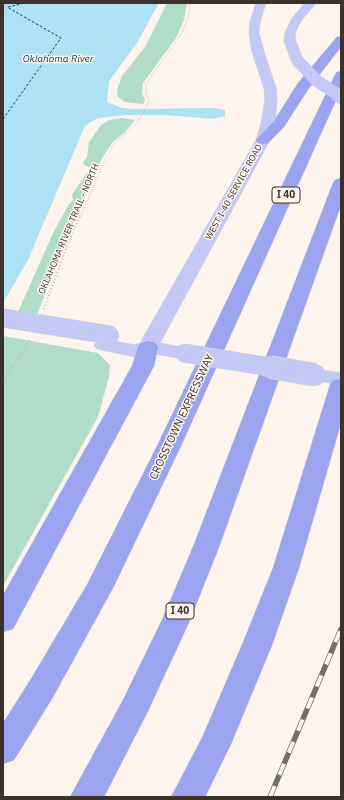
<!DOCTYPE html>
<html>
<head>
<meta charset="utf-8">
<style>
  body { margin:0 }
  #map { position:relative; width:344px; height:800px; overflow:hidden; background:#fcf4ed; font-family:"IBM Plex Sans",sans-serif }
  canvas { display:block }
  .frame { position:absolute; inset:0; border:4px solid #3a322b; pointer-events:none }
</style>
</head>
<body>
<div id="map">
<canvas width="344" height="800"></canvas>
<div class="frame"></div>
</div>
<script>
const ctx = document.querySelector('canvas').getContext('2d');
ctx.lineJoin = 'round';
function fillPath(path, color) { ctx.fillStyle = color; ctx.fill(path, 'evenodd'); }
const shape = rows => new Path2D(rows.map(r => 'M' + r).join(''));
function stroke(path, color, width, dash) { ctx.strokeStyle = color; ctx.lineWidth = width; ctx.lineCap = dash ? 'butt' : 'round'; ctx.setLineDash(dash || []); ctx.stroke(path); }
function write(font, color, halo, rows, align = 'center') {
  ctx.font = font + ' "IBM Plex Sans",sans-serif'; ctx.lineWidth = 3; ctx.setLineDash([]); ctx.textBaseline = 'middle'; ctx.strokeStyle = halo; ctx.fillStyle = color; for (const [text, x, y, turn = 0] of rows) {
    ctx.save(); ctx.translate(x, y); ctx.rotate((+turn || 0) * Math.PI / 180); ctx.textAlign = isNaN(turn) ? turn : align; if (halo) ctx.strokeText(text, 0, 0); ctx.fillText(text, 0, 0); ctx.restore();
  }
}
const green = shape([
  [167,3,187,3,184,20,176,38,143,83,142,94,145,99,144,103,143,104,125,102,118,97,117,90,122,76,145,47],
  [122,118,135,120,125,132,112,143,102,158,59,255,37,316,18,312,53,233,69,204,73,200,72,195,90,168,84,165,83,162,87,157,89,142,101,125,109,120],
  [3,336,98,353,110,365,109,377,98,417,3,586]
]);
const water = shape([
  [4,3,159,3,137,43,109,81,107,102,122,108,134,109,214,108,225,110,225,116,213,119,165,115,126,115,99,118,90,122,84,128,28,260,3,303]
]);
const ferry = shape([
  [8,7,25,3],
  [3,119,61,38,7,7]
]);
const pathFar2 = shape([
  [4,11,10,4],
  [80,217,105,160,114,144,137,123,149,102,146,92,146,84,182,33,188,17,190,3]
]);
const pathFar1 = shape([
  [44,309,67,246,80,216],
  [12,368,30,339]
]);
const path = shape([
  [3,382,12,367]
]);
const major = shape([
  [256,3,266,3,260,22,259,33,264,52,276,88,277,100,275,124,270,140,160,343,191,349,194,353,191,357,184,359,149,353,136,357,97,349,94,345,97,341,104,339,135,345,140,343,256,140,261,124,265,100,264,88,252,52,249,33,250,22,256,3],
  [305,3,316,3,301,21,295,33,296,41,303,60,301,62,297,64,293,62,291,60,284,41,285,33,292,18,305,3],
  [315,369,341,373,341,385,308,379,305,375,308,371,315,369]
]);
const highway = shape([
  [341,36,341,47,309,88,284,127,268,143,263,144,258,143,256,140,274,121,298,83,337,37,341,36],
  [341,71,341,89,181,446,114,586,53,697,14,760,3,764,3,723,31,679,88,583,157,446,335,75,337,72,341,71],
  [341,178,341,205,219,547,190,620,148,711,104,797,70,797,122,702,162,620,193,547,333,183,335,180,341,178],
  [148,341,155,343,158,347,154,366,13,629,3,632,3,595,132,366,138,347,141,343,148,341],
  [341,379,341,423,299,568,272,645,231,744,205,797,171,797,202,738,242,645,273,568,330,385,333,380,341,379]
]);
const rail = shape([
  [270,797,341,629]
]);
const majorBridgeFar3 = shape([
  [297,60,317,81,340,96]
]);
const majorBridgeFar2 = shape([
  [338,95,341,97]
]);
const majorBridgeFar1 = shape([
  [3,318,110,335],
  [184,353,276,368]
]);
const majorBridge = shape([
  [270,367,315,375]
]);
const farStreetnames = [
  ["WEST I-40 SERVICE ROAD",234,192,-61],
  ["OKLAHOMA RIVER TRAIL - NORTH",69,229,-67]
];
const farWaternames = [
  ["Oklahoma River",58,59]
];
const shields = [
  [286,195,28],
  [180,611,28]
];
const shieldNames = [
  ["I 40",286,195],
  ["I 40",180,611]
];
const streetNames = [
  ["CROSSTOWN EXPRESSWAY",182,417,-65]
];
fillPath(green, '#b1ddc8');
fillPath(water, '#afe1f4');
stroke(ferry, '#014a5d', 1, [2.5, 2]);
stroke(major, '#d4d2d0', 1);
stroke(highway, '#d4d2d0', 1);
stroke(pathFar2, '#c1b9b2', 1.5, [0.5, 1.5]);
stroke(pathFar1, '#c1b9b2', 2, [1, 2.5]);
stroke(path, '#c1b9b2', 2.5, [1, 3]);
fillPath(major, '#c4c8f5');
fillPath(highway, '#9ca3ef');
stroke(rail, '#756d66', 5.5);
stroke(rail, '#fcf4ed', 4, [12]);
stroke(majorBridgeFar3, '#d4d2d0', 12, []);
stroke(majorBridgeFar2, '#d4d2d0', 14, []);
stroke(majorBridgeFar1, '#d4d2d0', 19, []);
stroke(majorBridge, '#d4d2d0', 24, []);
stroke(majorBridgeFar3, '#c4c8f5', 12);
stroke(majorBridgeFar2, '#c4c8f5', 14);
stroke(majorBridgeFar1, '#c4c8f5', 18);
stroke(majorBridge, '#c4c8f5', 22);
write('9px', '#3a322b', '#fcf4ed', farStreetnames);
write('italic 10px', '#014a5d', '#fcf4ed', farWaternames);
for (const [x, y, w] of shields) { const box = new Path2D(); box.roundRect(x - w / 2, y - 8, w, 16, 3); ctx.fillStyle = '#fcf4ed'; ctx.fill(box); stroke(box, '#3a322b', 1); }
write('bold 10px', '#3a322b', null, shieldNames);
write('11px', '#3a322b', '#fcf4ed', streetNames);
</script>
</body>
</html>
